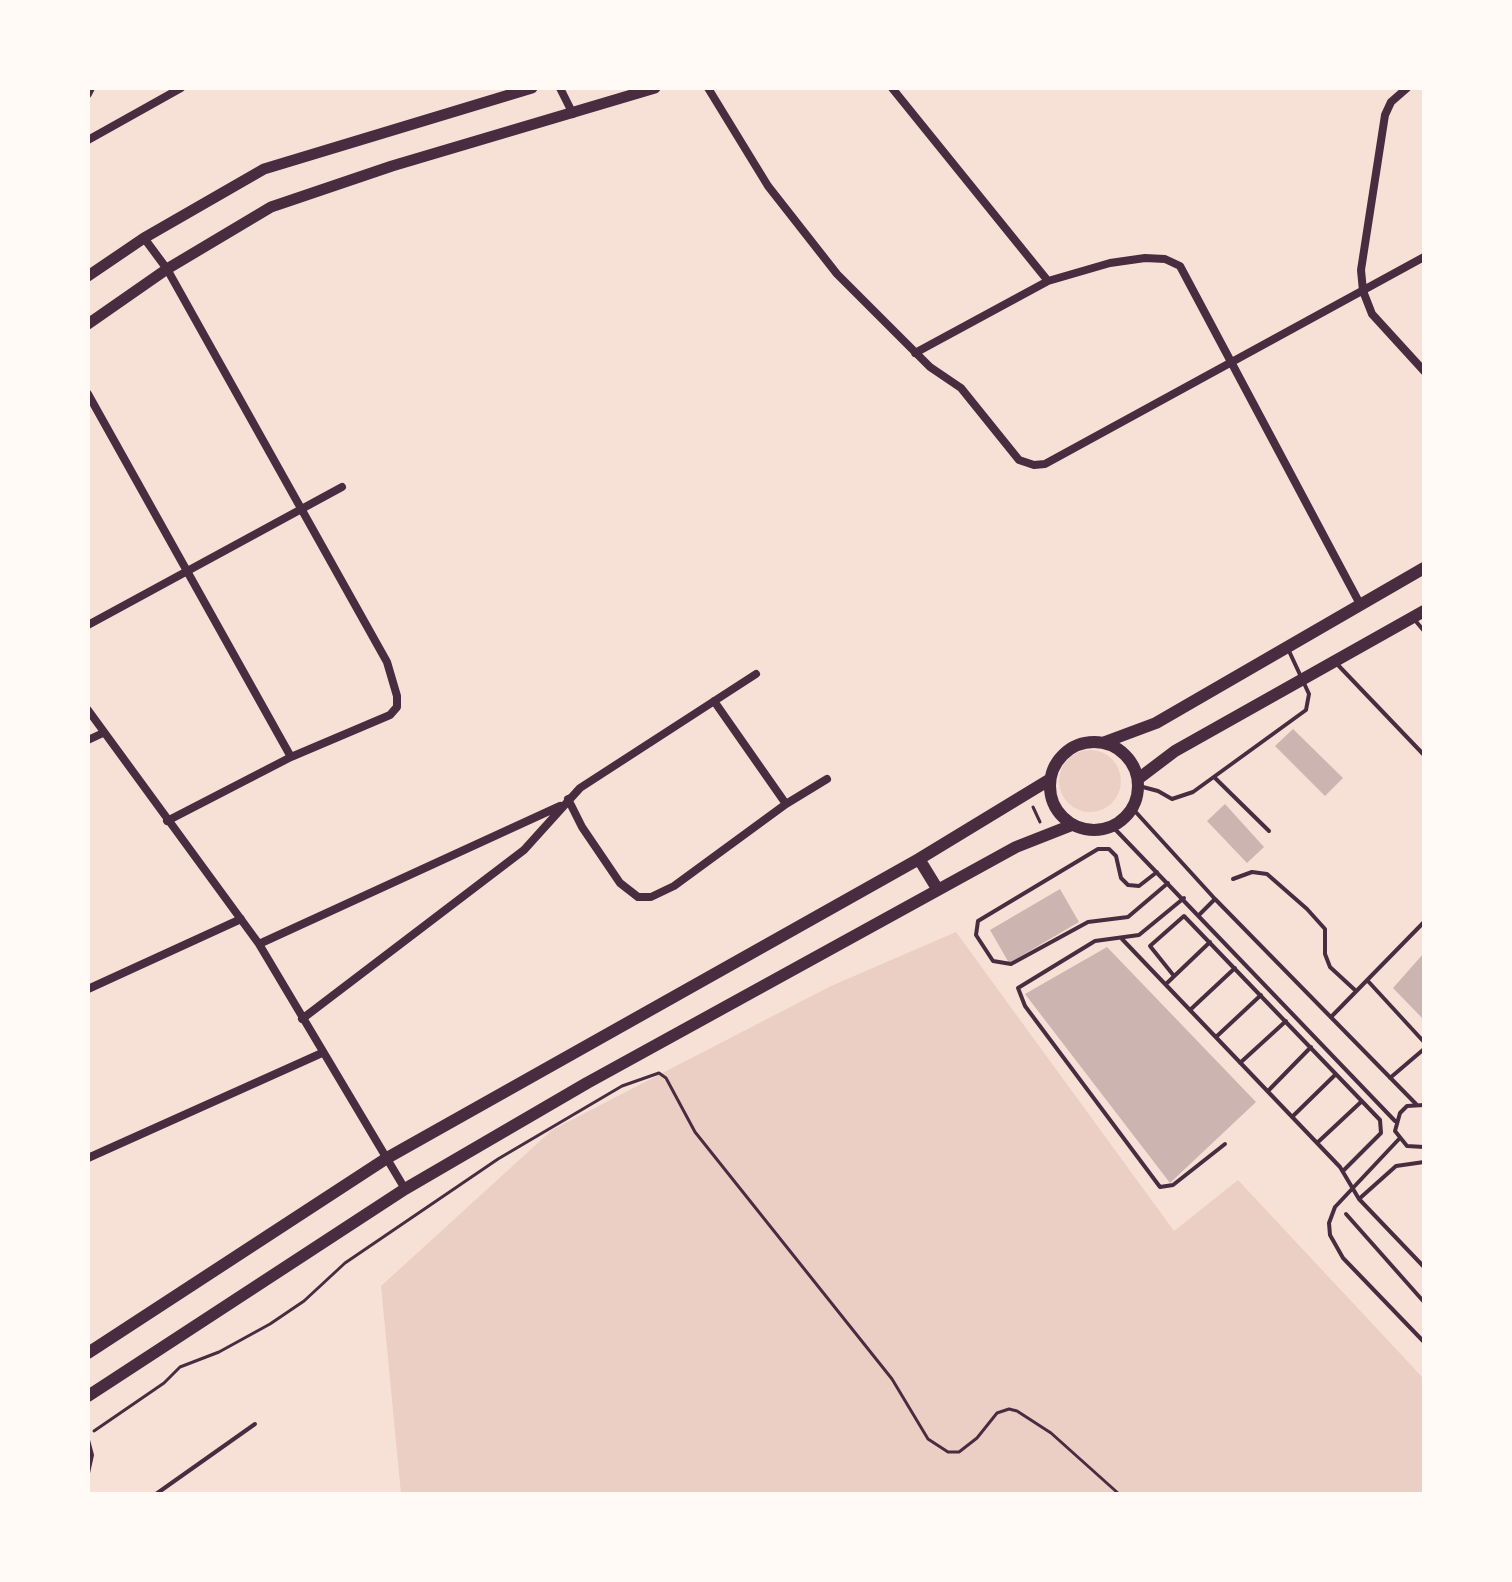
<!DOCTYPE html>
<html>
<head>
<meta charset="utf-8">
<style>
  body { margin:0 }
  #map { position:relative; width:1512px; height:1582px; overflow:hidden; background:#f7e1d7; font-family:"Sofia Sans Condensed",sans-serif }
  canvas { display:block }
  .frame { position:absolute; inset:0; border:90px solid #fffaf5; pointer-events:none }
</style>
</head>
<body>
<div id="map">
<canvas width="1512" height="1582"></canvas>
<div class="frame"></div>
</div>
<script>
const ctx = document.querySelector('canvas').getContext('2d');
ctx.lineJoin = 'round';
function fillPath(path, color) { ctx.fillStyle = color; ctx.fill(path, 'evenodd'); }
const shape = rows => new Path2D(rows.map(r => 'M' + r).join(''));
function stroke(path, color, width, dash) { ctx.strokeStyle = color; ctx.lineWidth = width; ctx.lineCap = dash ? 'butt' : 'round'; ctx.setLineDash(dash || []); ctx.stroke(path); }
const green = shape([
  '1059 781a31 31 0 1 1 62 0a31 31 0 1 1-62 0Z',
  [956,932,1174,1231,1238,1180,1424,1379,1424,1494,401,1494,381,1286,552,1130,831,986]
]);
const building = shape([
  [1293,729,1343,778,1325,796,1275,746],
  [1225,804,1264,847,1247,863,1207,821],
  [1060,889,1079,922,1009,963,990,930],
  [1107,947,1256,1102,1170,1183,1025,994],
  [1424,953,1424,1020,1393,988]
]);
const path = shape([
  [1033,807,1040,822],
  [94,1431,164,1383,180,1367,219,1352,270,1324,304,1301,345,1263,498,1159,622,1086,659,1073,666,1078,695,1132,892,1379,928,1439,948,1452,959,1452,977,1438,997,1413,1009,1409,1017,1411,1051,1433,1119,1494]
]);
const service = shape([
  [1414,619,1424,631],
  [1337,664,1424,755],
  [1214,777,1269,831],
  [1139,786,1158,791,1172,799,1193,792,1306,710,1309,694,1289,651],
  [1133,809,1215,899,1416,1104],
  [1113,827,1395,1121],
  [1157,872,1139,886,1128,885,1121,878,1116,856,1109,849,1098,849,978,921,976,935,993,961,1011,964,1088,922,1128,917,1168,883],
  [1233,879,1252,872,1267,874,1307,909,1325,929,1325,954,1330,967,1356,991],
  [1184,898,1139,935,1095,941,1018,988,1025,1006,1160,1187,1173,1185,1225,1144],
  [1200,914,1215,899],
  [1122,939,1340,1167,1359,1199,1424,1267],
  [1174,976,1150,946,1184,916,1380,1120,1381,1133,1343,1171],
  [1367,980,1424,1042],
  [1166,984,1210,942],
  [1190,1010,1235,968],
  [1332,1016,1424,922],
  [1216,1037,1261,995],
  [1240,1063,1286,1021],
  [1390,1078,1424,1049],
  [1268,1091,1311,1047],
  [1424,1105,1407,1106,1400,1113,1395,1131,1407,1146,1424,1147],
  [1292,1117,1336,1074],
  [1399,1139,1335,1207,1329,1223,1330,1235,1343,1258,1424,1342],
  [1317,1143,1362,1101],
  [1359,1199,1396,1166,1424,1162],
  [1346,1214,1424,1302],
  [88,1440,92,1455,88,1473],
  [156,1494,255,1424]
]);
const minor = shape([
  [560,88,573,114],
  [708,88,768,186,837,274,930,367,961,388,1019,460,1034,465,1045,464,1424,257],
  [892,88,1048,281],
  [1407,88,1391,102,1385,115,1361,270,1363,291,1372,314,1424,371],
  [88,94,91,88],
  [88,140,181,88],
  [144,238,167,269,387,662,397,696,397,707,390,715,291,757,167,821],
  [915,353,1048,281,1110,263,1145,258,1165,259,1180,266,1360,604],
  [88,394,291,757],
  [88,625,342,487],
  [714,701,786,804],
  [88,710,259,944,405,1189],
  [88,740,103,733],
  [568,799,582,827,620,883,638,897,651,897,674,886,786,804,827,779],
  [259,944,560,806],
  [88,989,241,919],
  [302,1019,524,850,580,788,756,674],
  [88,1158,322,1053]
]);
const secondary = shape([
  [88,276,144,238,264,169,532,88],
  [88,324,167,269,271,207,392,166,655,88]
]);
const primary = shape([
  '1050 786a44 44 0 1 1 88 0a44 44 0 1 1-88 0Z',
  [1105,742,1156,723,1424,568],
  [1138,779,1175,751,1424,611],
  [919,859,938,890],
  [88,1353,387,1158,919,859,1049,780],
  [88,1396,405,1189,587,1083,1016,847,1072,825]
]);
fillPath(green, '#ebcfc5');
fillPath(building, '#ccb4b1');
stroke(path, '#4a2c40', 3);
stroke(service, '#4a2c40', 4);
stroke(minor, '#4a2c40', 8);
stroke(secondary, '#4a2c40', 11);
stroke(primary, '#4a2c40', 12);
</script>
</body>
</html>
